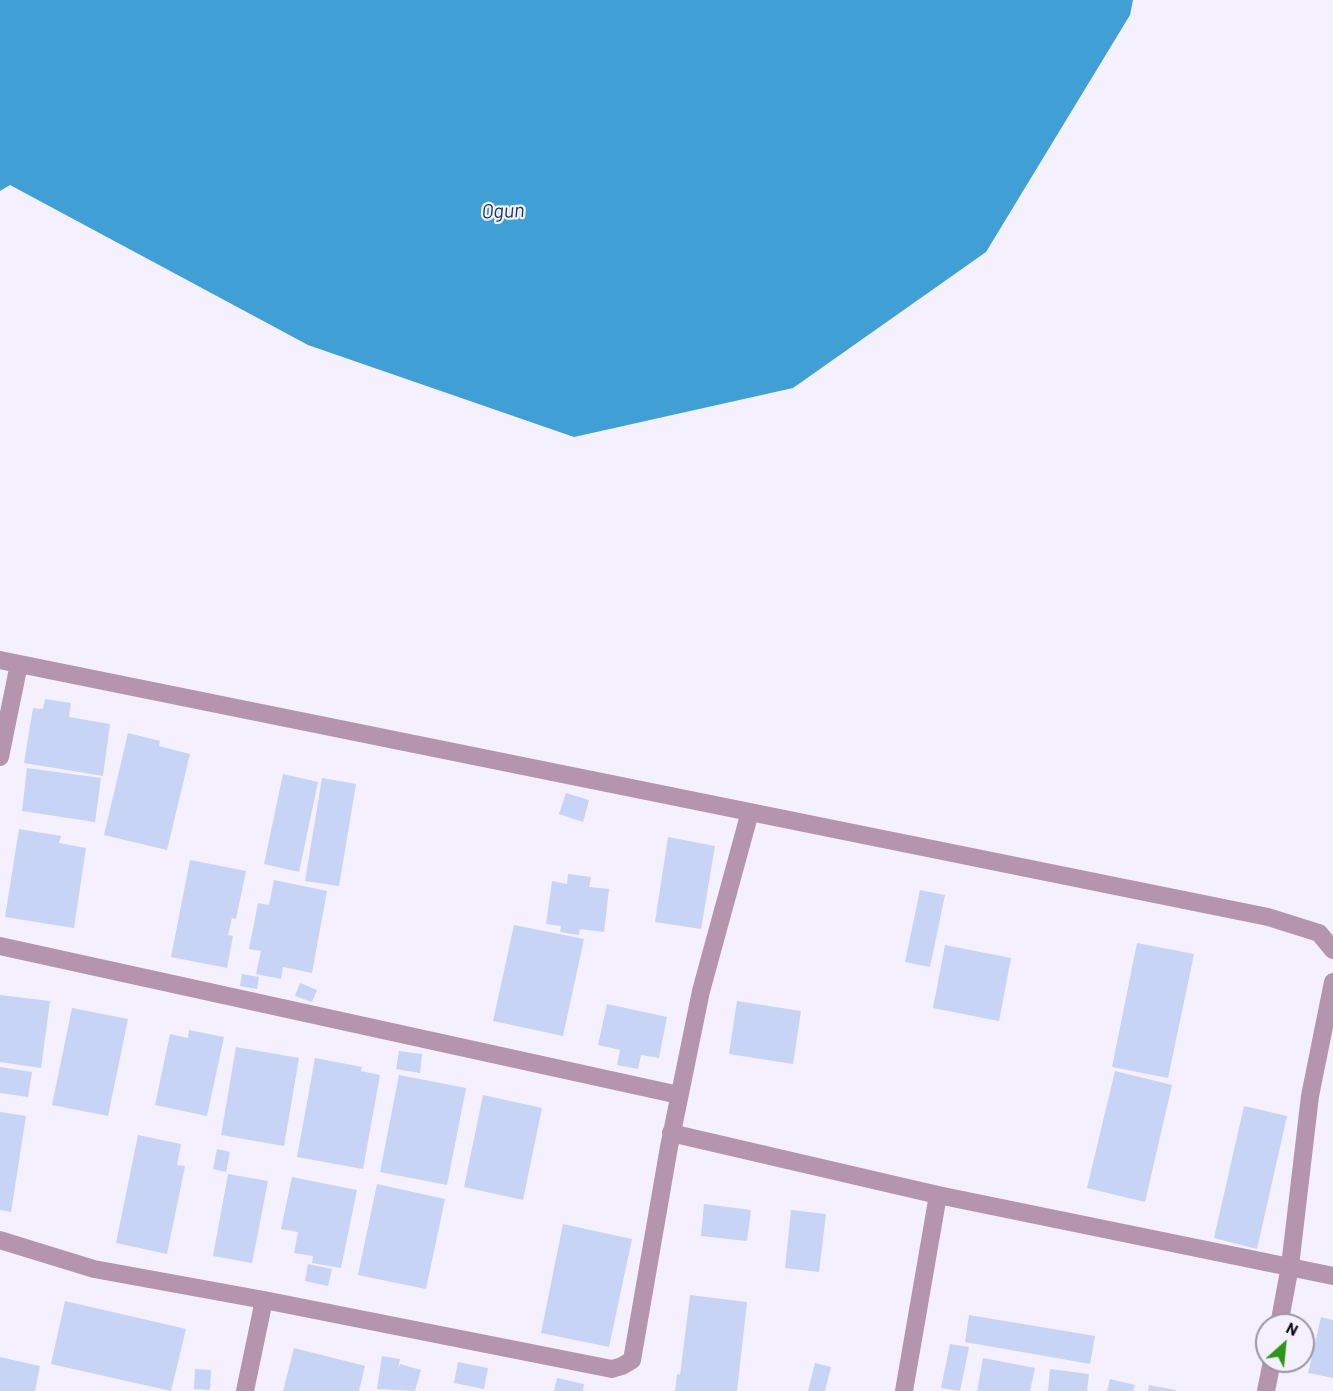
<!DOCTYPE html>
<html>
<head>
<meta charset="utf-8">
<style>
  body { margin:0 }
  #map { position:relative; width:1333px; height:1391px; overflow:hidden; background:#f4f0fd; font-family:Barlow,sans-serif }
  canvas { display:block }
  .north { position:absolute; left:1255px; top:1313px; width:60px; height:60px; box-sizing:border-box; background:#f4f0fd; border:2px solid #9995a1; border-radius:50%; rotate:27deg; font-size:16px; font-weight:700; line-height:24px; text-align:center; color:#110d18 }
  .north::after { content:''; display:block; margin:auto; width:21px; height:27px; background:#309418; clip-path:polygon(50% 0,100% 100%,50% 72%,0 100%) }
</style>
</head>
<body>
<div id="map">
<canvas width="1333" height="1391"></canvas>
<div class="north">N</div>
</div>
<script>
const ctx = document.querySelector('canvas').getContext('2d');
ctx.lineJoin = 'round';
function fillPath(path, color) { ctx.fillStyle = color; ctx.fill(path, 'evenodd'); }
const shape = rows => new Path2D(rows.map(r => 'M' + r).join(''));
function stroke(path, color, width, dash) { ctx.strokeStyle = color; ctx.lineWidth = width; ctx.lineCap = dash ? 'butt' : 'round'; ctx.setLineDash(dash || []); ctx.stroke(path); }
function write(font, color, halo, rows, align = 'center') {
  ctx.font = font + ' Barlow,sans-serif'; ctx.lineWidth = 4.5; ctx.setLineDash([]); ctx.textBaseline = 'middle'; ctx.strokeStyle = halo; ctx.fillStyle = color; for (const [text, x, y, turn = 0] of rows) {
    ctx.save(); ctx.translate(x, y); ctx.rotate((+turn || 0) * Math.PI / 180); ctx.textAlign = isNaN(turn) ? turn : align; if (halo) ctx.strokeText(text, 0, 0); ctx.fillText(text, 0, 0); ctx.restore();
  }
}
const water = shape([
  [0,0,1133,0,1130,15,986,252,793,388,574,437,308,345,10,185,0,191]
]);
const building = shape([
  [45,699,71,703,69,717,110,724,103,776,24,763,33,708,43,709],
  [128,733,160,741,159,746,190,754,167,850,104,835],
  [27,768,101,778,95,822,22,811],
  [283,774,318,782,299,872,264,864],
  [322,778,356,784,339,886,305,881],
  [566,793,589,800,583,822,559,814],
  [19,829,61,836,59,843,86,848,74,928,5,917],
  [668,837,715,846,701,929,655,922],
  [190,860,246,871,236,919,232,918,228,935,233,936,227,968,171,957],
  [568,874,591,877,589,887,609,889,604,932,580,929,579,935,560,932,561,926,546,924,552,881,567,884],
  [274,880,327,891,312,973,283,967,281,979,256,974,261,951,249,949,258,903,269,905],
  [920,890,945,895,930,967,905,962],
  [514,925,584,939,563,1036,493,1021],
  [1137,943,1194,954,1168,1078,1112,1067],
  [945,945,1011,958,999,1021,933,1008],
  [242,974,259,977,257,989,240,986],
  [300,983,317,990,312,1002,295,996],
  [0,995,50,1001,41,1068,0,1062],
  [737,1001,801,1011,793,1064,729,1054],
  [607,1004,667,1017,659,1058,641,1055,638,1069,617,1065,620,1050,598,1045],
  [72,1008,128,1019,108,1116,52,1105],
  [189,1030,224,1037,207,1116,155,1105,170,1034,188,1038],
  [236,1047,299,1058,284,1146,221,1135],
  [399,1051,422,1054,420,1073,396,1069],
  [315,1058,362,1067,361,1071,380,1075,363,1169,297,1157],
  [0,1067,32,1072,28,1097,0,1093],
  [1115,1071,1172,1085,1145,1202,1087,1188],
  [399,1075,466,1088,447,1185,380,1172],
  [483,1095,542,1108,523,1200,464,1187],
  [1244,1106,1287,1116,1257,1249,1214,1238],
  [0,1112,26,1116,11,1212,0,1210],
  [138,1135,181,1144,177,1165,185,1166,167,1254,116,1243],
  [217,1149,230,1152,226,1172,213,1169],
  [228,1174,268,1181,252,1263,213,1256],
  [292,1177,357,1190,341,1268,312,1263,313,1256,294,1253,298,1232,281,1229],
  [377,1184,445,1199,426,1289,358,1275],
  [704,1204,751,1210,747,1241,701,1236],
  [791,1210,826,1214,819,1272,785,1268],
  [563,1224,632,1239,609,1347,541,1333],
  [308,1264,332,1269,328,1286,305,1281],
  [690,1295,747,1302,737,1391,675,1391,677,1374,680,1375],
  [65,1301,186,1329,171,1391,51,1364],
  [969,1315,1095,1336,1090,1364,965,1342],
  [1321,1317,1333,1320,1333,1378,1308,1373],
  [950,1344,969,1347,960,1391,941,1388],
  [294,1348,365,1366,359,1391,283,1391],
  [382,1356,400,1359,398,1370,400,1364,421,1370,415,1391,377,1389],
  [0,1357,40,1366,35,1391,0,1391],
  [983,1358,1035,1368,1030,1391,977,1391],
  [458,1362,488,1368,484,1389,454,1383],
  [815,1363,831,1367,825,1391,808,1391],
  [195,1369,211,1370,210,1390,194,1389],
  [1050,1369,1089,1374,1087,1391,1048,1391],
  [557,1378,584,1384,583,1391,554,1391],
  [1110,1379,1135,1385,1133,1391,1107,1391],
  [1149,1385,1176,1390,1176,1391,1148,1391]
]);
const minor = shape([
  [0,660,1268,917,1319,933,1333,950],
  [0,757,19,664],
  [0,946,679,1095],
  [671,1133,938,1195,904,1391],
  [938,1195,1333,1276],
  [0,1240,94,1269,264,1300,612,1369,622,1366,632,1360,669,1147,701,991,750,812],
  [1279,1325,1290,1266,1310,1096,1333,982],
  [245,1391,264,1300],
  [1266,1391,1272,1361]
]);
const waterNames = [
  ["Ogun",503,211,-2]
];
fillPath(water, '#409fd4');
fillPath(building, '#c8d4f5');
stroke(minor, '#b594ae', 18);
write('italic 20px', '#11394f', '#f4f0fd', waterNames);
</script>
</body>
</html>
